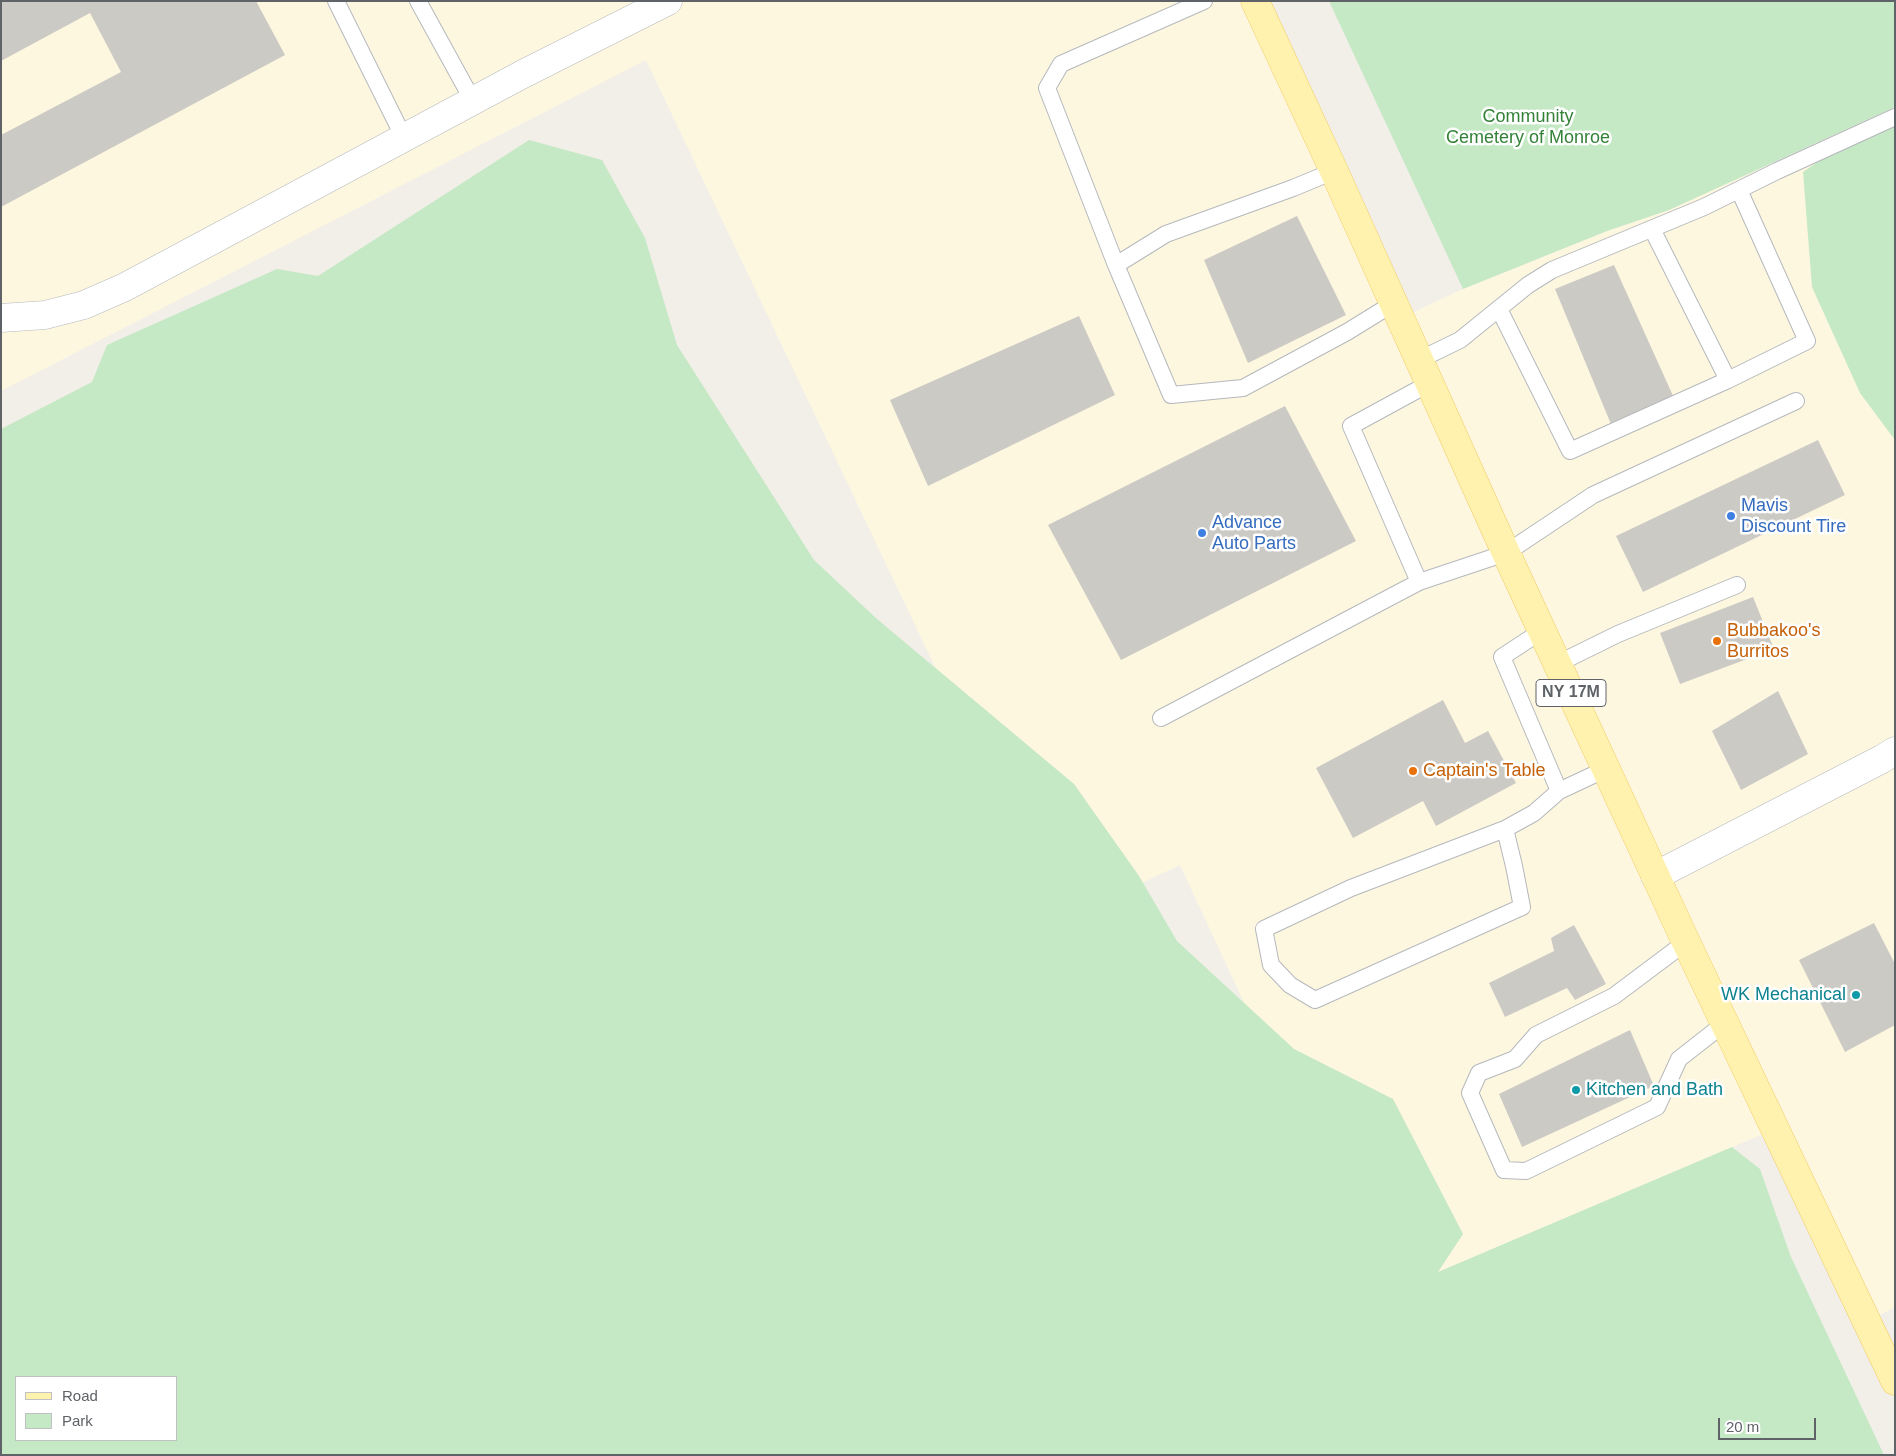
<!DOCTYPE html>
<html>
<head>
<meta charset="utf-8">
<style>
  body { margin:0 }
  #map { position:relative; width:1896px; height:1456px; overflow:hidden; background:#f1efe8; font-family:Helvetica,sans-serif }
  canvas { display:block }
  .frame { position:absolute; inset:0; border:2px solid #5f6368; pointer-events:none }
  .legend { position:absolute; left:15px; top:1376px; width:162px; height:65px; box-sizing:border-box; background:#fff; border:1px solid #bfc1c3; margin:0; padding:6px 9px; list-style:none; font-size:15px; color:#5f6368 }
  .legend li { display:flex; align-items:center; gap:10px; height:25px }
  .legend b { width:25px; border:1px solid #bfc1c3 }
  .scale { position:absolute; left:1718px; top:1418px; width:98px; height:22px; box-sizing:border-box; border:2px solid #5f6368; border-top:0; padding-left:6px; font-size:15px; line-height:18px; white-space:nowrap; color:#5f6368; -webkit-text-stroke:4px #fff; paint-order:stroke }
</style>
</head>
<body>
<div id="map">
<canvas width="1896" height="1456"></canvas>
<div class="frame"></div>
<ul class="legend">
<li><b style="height:6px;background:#fff2af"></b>Road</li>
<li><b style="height:14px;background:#c5e8c5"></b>Park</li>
</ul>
<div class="scale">20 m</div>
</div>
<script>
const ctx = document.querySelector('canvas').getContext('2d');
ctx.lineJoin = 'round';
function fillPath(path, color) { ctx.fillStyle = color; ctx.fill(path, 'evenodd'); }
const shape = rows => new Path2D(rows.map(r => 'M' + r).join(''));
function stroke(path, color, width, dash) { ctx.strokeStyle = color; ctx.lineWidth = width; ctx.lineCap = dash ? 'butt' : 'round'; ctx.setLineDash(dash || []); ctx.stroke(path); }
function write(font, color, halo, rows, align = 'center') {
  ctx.font = font + ' Helvetica,sans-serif'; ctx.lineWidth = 5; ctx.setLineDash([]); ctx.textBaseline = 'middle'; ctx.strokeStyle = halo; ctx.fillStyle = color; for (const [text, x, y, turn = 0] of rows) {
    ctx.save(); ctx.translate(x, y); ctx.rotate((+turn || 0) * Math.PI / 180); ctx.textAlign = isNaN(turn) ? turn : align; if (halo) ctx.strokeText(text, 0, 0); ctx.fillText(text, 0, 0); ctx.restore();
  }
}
const commercial = shape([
  [1,1,1250,1,1401,318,1463,289,1607,231,1669,210,1895,107,1895,1307,1867,1322,1775,1129,1381,1297,1180,865,1057,923,646,60,1,391]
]);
const green = shape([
  [1329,1,1895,1,1895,107,1669,210,1607,231,1463,289],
  [1895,108,1895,440,1860,393,1812,287,1803,172],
  [529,140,602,160,645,238,677,345,814,560,877,619,1074,784,1139,876,1177,941,1294,1049,1393,1099,1463,1234,1438,1272,1732,1147,1760,1169,1791,1257,1884,1455,1,1455,1,429,92,382,107,345,277,269,318,276],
  [16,1377,176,1377,176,1440,16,1440]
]);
const building = shape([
  [1,1,256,1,285,55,1,207,1,135,121,72,90,13,1,61],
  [1297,216,1346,315,1248,363,1204,260],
  [1614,265,1674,398,1613,429,1555,289],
  [1079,316,1115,395,928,486,890,400],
  [1285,406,1356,541,1121,660,1048,525],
  [1818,440,1845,495,1643,592,1616,536],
  [1753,597,1774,649,1680,684,1660,633],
  [1778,691,1808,754,1741,790,1712,731],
  [1443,700,1465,743,1488,731,1516,783,1436,826,1423,801,1353,838,1316,768],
  [1874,923,1895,964,1895,1025,1845,1052,1799,960],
  [1574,925,1606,984,1575,1000,1567,988,1505,1017,1489,983,1554,951,1551,938],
  [1630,1030,1654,1086,1522,1147,1499,1094]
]);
const service = shape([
  [336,1,404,138],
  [418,1,473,101],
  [1334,171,1293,188,1166,234,1116,265,1171,395,1243,388,1347,332,1394,303],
  [1652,229,1728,380,1807,341,1739,190],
  [1116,265,1047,88,1061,64,1204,1],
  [1499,309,1570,451,1728,380],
  [1421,359,1460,340,1528,285,1552,270,1704,207,1777,171,1895,117],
  [1430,383,1351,426,1419,582,1506,553,1593,495,1796,401],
  [1543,630,1502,657,1559,791],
  [1557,664,1618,634,1737,585],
  [1161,718,1419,582],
  [1505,829,1514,866,1522,907,1315,1000,1290,985,1271,965,1264,929,1351,888,1505,829,1534,813,1559,791,1606,769],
  [1686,942,1614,996,1536,1035,1515,1059,1479,1073,1470,1093,1504,1170,1526,1171,1657,1107,1679,1059,1725,1023]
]);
const minor = shape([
  [1,318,45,315,84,305,125,287,523,74,668,1],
  [1655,876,1882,759,1895,751]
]);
const primary = shape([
  [1255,1,1334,171,1506,553,1686,942,1895,1381]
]);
const markers = [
  [1731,516,5,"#3f7fe0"],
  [1202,533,5,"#3f7fe0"],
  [1717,641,5,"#e8710a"],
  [1413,771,5,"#e8710a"],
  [1856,995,5,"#0f9aa8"],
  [1576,1090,5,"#0f9aa8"]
];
const shields = [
  [1571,693,70]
];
const shieldNames = [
  ["NY 17M",1571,693]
];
const parkNames = [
  ["Community",1528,117],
  ["Cemetery of Monroe",1528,138]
];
const shopNames = [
  ["Mavis",1741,506],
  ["Discount Tire",1741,527],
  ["Advance",1212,523],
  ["Auto Parts",1212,544]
];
const foodNames = [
  ["Bubbakoo's",1727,631],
  ["Burritos",1727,652],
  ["Captain's Table",1423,771]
];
const cultureNames = [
  ["WK Mechanical",1846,995],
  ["Kitchen and Bath",1586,1090,"left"]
];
fillPath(commercial, '#fef7e0');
fillPath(green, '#c5e8c5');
fillPath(building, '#cccac5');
stroke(service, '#b5b8bc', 18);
stroke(minor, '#b5b8bc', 29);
stroke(primary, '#f2c960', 29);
stroke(service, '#fff', 16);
stroke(minor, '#fff', 28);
stroke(primary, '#fff2af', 28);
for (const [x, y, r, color] of markers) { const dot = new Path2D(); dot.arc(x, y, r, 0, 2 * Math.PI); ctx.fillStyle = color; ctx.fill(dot); stroke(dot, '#fff', 2); }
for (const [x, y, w] of shields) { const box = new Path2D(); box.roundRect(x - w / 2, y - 13.5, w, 27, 4); ctx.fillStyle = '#fff'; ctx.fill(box); stroke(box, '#5f6368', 1); }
write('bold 16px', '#5f6368', null, shieldNames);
write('18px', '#348238', '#fff', parkNames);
write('18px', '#366cbe', '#fff', shopNames, 'left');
write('18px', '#c56008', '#fff', foodNames, 'left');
write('18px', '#0d838f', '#fff', cultureNames, 'right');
</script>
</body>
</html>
